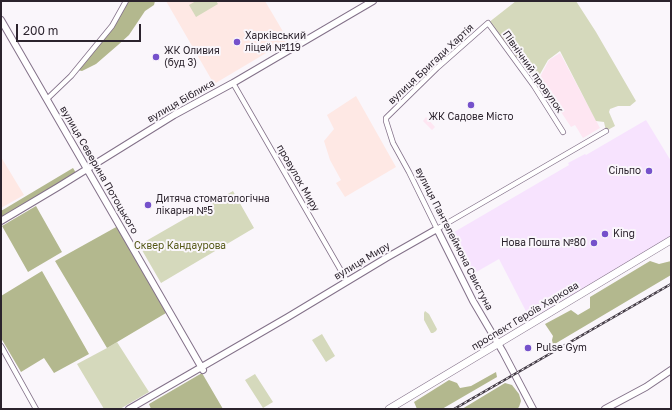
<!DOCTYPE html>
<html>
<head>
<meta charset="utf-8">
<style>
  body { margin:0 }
  #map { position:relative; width:672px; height:410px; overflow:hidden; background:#faf6fb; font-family:"Golos Text",sans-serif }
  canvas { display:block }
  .frame { position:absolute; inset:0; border:2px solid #2b232d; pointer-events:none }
  .scale { position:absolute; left:16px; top:24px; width:125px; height:18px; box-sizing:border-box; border:2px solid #2b232d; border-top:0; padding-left:5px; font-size:12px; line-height:14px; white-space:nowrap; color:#2b232d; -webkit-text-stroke:3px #faf6fb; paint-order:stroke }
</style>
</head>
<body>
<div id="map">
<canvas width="672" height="410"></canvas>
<div class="frame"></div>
<div class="scale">200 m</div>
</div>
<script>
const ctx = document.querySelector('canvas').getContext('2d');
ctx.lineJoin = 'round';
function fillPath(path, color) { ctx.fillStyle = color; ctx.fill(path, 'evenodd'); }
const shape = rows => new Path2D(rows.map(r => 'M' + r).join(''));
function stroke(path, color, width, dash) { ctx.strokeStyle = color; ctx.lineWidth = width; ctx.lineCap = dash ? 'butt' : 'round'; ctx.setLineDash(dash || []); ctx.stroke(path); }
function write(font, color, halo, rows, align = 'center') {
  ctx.font = font + ' "Golos Text",sans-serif'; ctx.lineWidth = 4; ctx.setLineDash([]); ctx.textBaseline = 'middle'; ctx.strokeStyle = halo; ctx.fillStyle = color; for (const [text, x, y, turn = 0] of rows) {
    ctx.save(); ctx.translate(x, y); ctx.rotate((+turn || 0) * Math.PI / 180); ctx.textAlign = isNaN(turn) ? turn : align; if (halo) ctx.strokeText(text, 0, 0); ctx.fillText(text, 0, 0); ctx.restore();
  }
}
const built = shape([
  [646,120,671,161,671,237,530,319,499,259,471,275,449,235,569,165,568,163,585,154,586,155]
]);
const industrial = shape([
  [560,53,600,128,583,138,575,125,571,127,539,79,549,60],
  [426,117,435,127,432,130,423,121]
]);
const education = shape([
  [166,1,265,1,288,40,214,84],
  [356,96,396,167,345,197,336,183,341,180,330,160,324,141,334,129,327,115],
  [1,157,24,195,1,208]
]);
const green = shape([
  [196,1,216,1,218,4,196,17,189,5],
  [516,1,576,1,596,32,636,101,630,106,618,106,610,109,609,112,615,126,606,131,604,122,596,121,560,51,548,60,536,81,488,23],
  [233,191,254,228,161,283,139,245],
  [425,311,429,314,437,329,436,331,433,333,431,333,424,320,424,313],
  [322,334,335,356,326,362,312,340],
  [117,342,149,392,120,409,104,409,77,364,107,348],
  [255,374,273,402,263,408,245,380]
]);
const forest = shape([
  [126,1,155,1,154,5,145,11,129,35,118,45,96,64,82,71,77,70,112,26],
  [73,168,76,173,1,217,1,211],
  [36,206,62,252,28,272,2,226],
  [118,226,156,292,166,313,107,348,55,261],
  [650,261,659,264,671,261,671,275,553,345,552,340,553,336,545,324,571,310,578,315,590,308,590,297],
  [42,271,89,354,54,373,44,358,21,372,1,338,1,296],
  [496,372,497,377,442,409,417,409,414,402,449,380,457,383,460,388,471,386],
  [202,373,223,409,151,409,149,404],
  [505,383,512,385,519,394,521,401,519,407,517,409,462,409]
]);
const street = shape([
  [233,83,347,281],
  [47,99,71,76,112,26,126,1],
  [563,132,534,86,488,23,437,68,386,118,386,121,393,143,409,172,437,229,606,131],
  [1,346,36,409]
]);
const secondary = shape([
  [1,20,203,370],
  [1,221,58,187,174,115,233,83,373,1],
  [129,409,288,317,386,258,437,229,473,301,503,352,533,409],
  [605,409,646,387,671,370]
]);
const primary = shape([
  [389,409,671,240]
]);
const rail = shape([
  [454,409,671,284]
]);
const markers = [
  [237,42,4,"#7551cb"],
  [156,57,4,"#7551cb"],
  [471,105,4,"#7551cb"],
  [649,171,4,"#7551cb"],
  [148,205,4,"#7551cb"],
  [605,234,4,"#7551cb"],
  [594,243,4,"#7551cb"],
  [528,348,4,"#7551cb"]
];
const poiNames = [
  ["Харківський",245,36],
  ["ліцей №119",245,48],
  ["ЖК Оливия",164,51],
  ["(буд 3)",164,63],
  ["ЖК Садове Місто",471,117,"center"],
  ["Сільпо",641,171,"right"],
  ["Дитяча стоматологiчна",156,199],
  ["лiкарня №5",156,211],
  ["King",613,234],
  ["Нова Пошта №80",586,243,"right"],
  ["Pulse Gym",536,348]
];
const streetNames = [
  ["вулиця Бригади Хартія",431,64,-43],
  ["Північний провулок",533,72,55],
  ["вулиця Біблика",181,101,-30],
  ["вулиця Северина Потоцького",99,170,60],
  ["провулок Миру",298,178,60],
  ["вулиця Пантелеймона Свистуна",454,239,63],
  ["вулиця Миру",362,261,-31],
  ["проспект Героїв Харкова",525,316,-31]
];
const parkNames = [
  ["Сквер Кандаурова",180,246]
];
fillPath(built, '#f7e3fe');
fillPath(industrial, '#fee6f2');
fillPath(education, '#fee8e4');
fillPath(green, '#d5d9bc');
fillPath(forest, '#b3b88e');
stroke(street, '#837189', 6);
stroke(secondary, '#837189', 8);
stroke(primary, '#837189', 8);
stroke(street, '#fff', 4.5);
stroke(secondary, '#fff', 6);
stroke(primary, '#fff', 7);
stroke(rail, '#453d47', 2.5);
stroke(rail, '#faf6fb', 1, [3]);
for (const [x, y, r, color] of markers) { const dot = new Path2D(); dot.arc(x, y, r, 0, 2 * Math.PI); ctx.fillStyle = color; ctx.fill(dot); stroke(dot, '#faf6fb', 1.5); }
write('10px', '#2b232d', '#faf6fb', poiNames, 'left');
write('10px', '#2b232d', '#faf6fb', streetNames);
write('10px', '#545815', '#faf6fb', parkNames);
</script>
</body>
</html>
